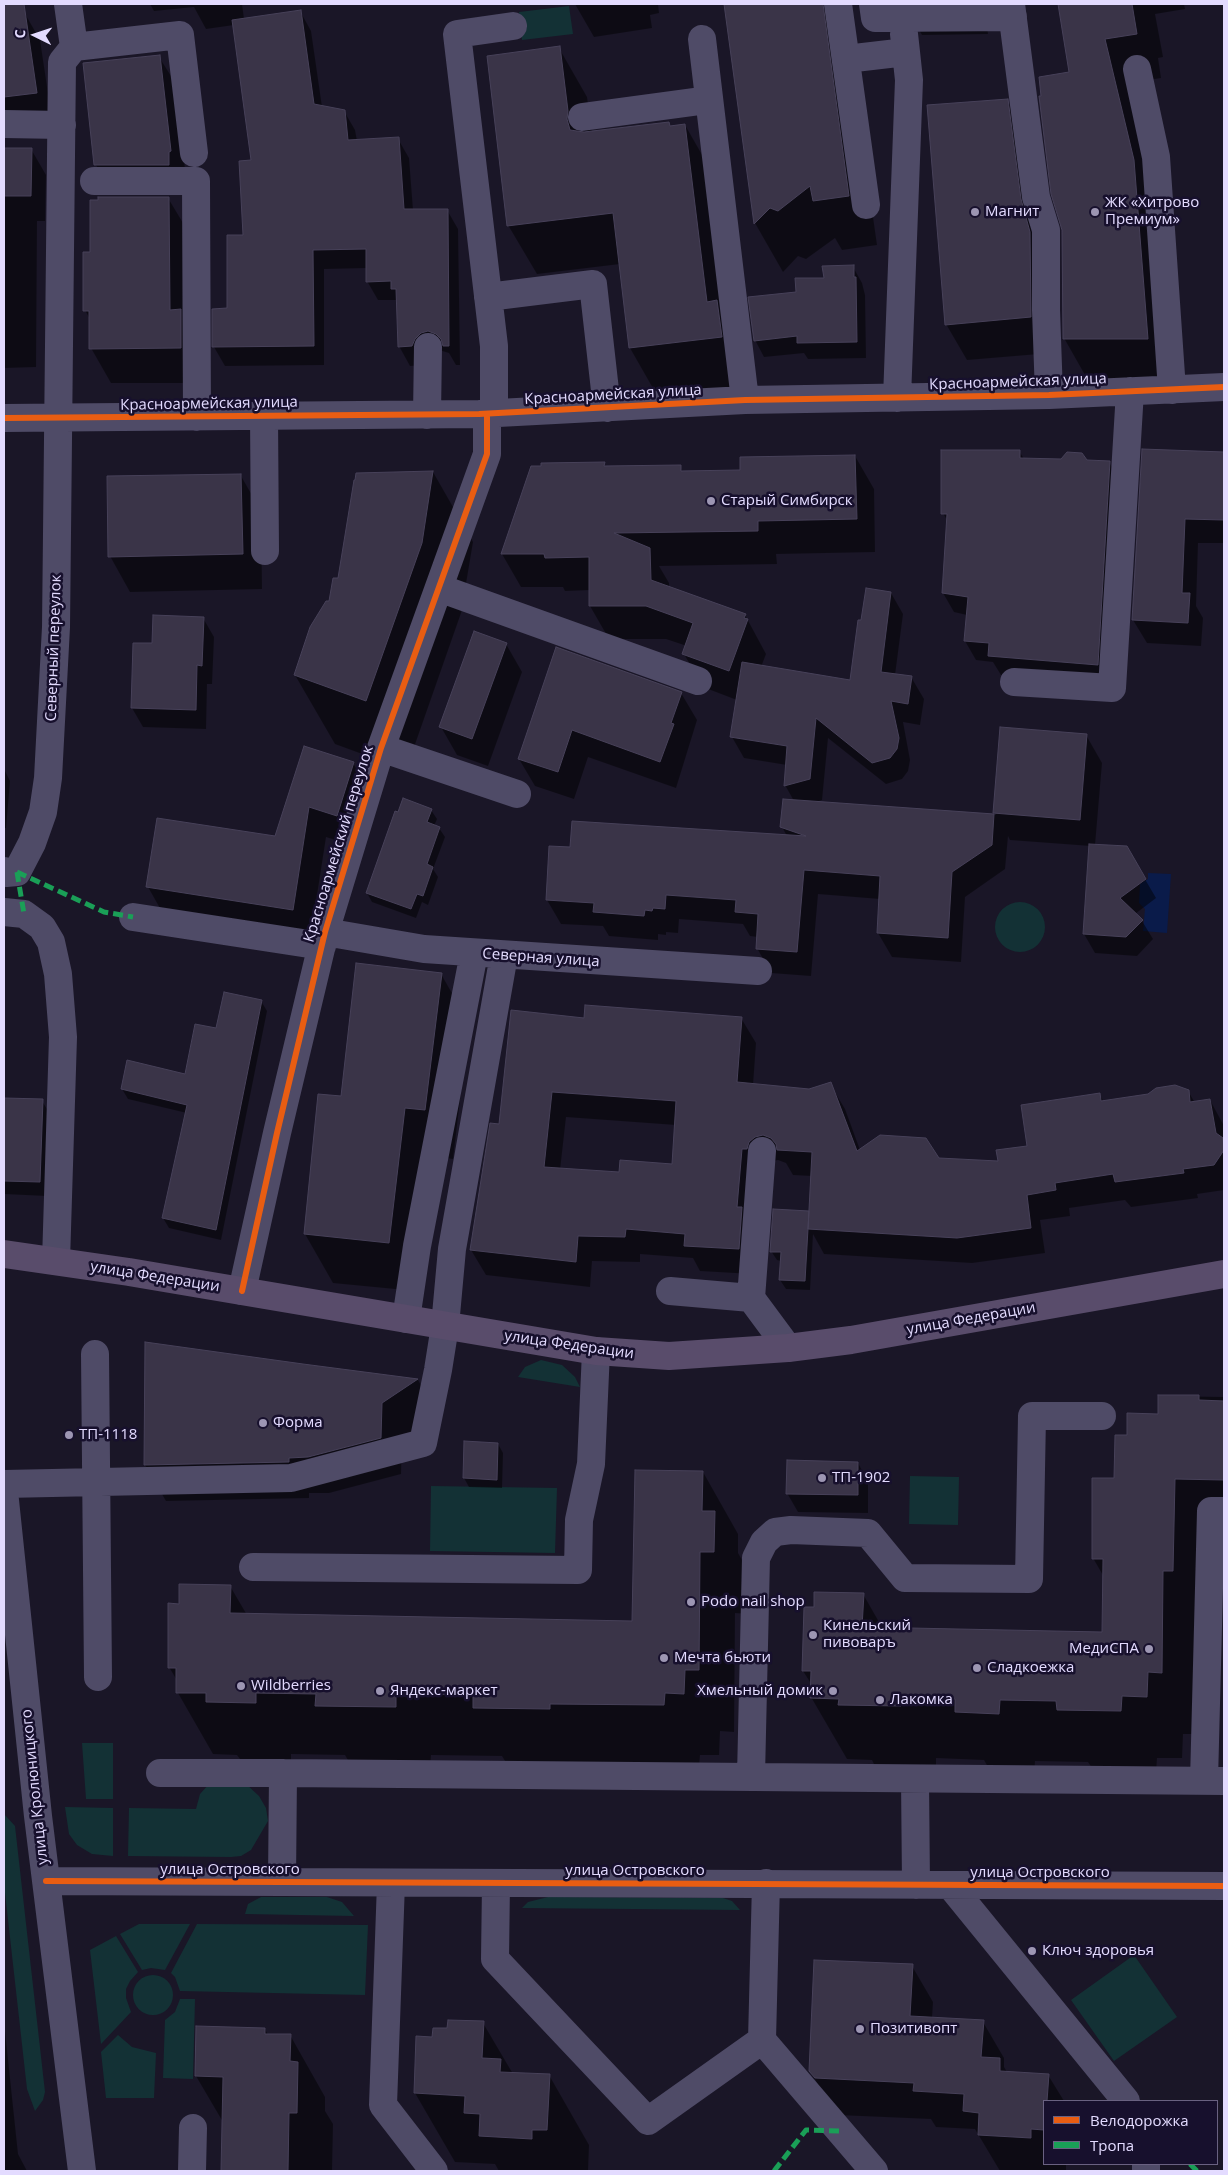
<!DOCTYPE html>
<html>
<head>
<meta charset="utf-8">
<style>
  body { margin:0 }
  #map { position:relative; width:1228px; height:2175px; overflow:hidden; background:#1a1627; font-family:"Open Sans",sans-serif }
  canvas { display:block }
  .frame { position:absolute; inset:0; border:5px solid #e3dbff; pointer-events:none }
  .legend { position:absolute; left:1043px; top:2100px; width:175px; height:65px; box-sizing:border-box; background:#17102d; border:1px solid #696181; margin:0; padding:6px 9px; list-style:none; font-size:15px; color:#e3dbff }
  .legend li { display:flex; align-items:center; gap:10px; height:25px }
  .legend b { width:25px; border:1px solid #696181 }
  .north { position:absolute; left:10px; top:10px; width:50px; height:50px; -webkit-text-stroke:4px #17102d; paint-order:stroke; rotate:274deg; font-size:14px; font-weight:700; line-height:20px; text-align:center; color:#e3dbff }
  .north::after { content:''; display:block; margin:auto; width:18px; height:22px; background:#e3dbff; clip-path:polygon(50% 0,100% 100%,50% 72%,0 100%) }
</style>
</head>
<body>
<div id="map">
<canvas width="1228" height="2175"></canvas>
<div class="frame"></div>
<ul class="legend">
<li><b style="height:6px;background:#e95d12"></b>Велодорожка</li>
<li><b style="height:6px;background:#1a9f57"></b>Тропа</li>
</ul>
<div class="north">С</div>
</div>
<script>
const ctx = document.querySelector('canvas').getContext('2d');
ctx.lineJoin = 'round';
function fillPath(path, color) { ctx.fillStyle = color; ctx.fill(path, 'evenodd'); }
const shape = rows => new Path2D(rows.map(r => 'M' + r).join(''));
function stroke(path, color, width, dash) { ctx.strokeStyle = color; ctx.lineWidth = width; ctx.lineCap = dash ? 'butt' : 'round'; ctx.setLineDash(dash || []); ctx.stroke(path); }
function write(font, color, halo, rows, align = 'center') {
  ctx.font = font + ' "Open Sans",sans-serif'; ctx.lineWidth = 5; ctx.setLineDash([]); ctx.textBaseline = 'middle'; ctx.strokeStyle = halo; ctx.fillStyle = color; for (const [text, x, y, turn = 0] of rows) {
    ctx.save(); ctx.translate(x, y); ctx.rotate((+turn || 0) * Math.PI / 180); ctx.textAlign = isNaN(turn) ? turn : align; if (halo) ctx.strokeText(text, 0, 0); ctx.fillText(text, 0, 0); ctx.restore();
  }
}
const green = shape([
  [569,6,573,34,522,40,519,12],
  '995 927a25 25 0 1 1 50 0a25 25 0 1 1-50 0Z',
  [541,1360,562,1365,575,1377,580,1387,518,1377,525,1367],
  [910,1476,959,1477,958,1525,909,1524],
  [431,1486,557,1488,555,1553,430,1551],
  [82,1743,113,1743,113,1799,86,1799],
  [209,1784,246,1784,259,1796,266,1808,268,1821,251,1850,241,1856,231,1857,128,1856,129,1808,196,1809,200,1794],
  [65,1807,113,1808,113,1856,92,1854,77,1845,69,1834],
  [4,1814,15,1826,45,2092,43,2100,35,2111,27,2089,4,1884],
  [261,1897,327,1897,342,1902,354,1916,245,1914,248,1904],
  [548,1897,723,1898,732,1901,740,1910,522,1908,528,1902],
  [139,1924,190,1924,165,1970,151,1968,142,1970,120,1934],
  [197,1924,368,1925,365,1995,180,1991,175,1977,171,1973],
  [116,1936,138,1972,130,1981,126,1989,126,1998,131,2012,101,2044,90,1950],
  [1134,1955,1177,2017,1114,2061,1071,2000],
  '133 1995a20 20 0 1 1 40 0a20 20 0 1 1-40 0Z',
  [180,1999,195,1999,193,2079,163,2078,165,2020,175,2012],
  [118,2035,132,2047,156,2053,154,2098,106,2098,101,2052]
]);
const water = shape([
  [1148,873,1171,874,1167,933,1143,931,1145,909,1139,903,1140,884,1148,879]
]);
const shadow = shape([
  [150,4,242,4,244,19,300,11,311,31,322,107,344,111,355,130,357,141,398,139,409,158,413,210,447,210,458,229,460,365,456,365,449,353,439,350,423,365,410,366,399,346,398,300,378,300,367,281,367,268,324,269,324,365,225,366,214,347,213,310,228,310,245,236,253,162,234,25,206,29,194,7,154,11],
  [575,4,658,4,659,13,650,15,652,28,594,37],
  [725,4,846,4,850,56,877,245,842,250,835,238,806,259,798,256,783,272,755,223],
  [904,4,984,4,988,34,922,35],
  [1059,4,1184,4,1185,9,1155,14,1163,57,1158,58,1161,78,1129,83,1159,205,1173,383,1089,382,1064,338,1063,230,1071,73],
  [24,12,40,40,52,120,4,127,4,15],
  [559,48,587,97,592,133,669,123,671,127,685,125,713,174,749,386,658,397,630,348,620,264,537,274,508,225],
  [159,57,176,84,186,179,112,193,96,165],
  [1007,100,1028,136,1051,353,967,360,946,324],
  [4,149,31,149,46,175,45,221,37,221,36,367,4,368],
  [168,198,189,233,200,383,111,383,91,348,91,321,85,310,91,253],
  [853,267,862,283,865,295,866,358,808,359,804,353,764,357,755,340,797,293],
  [1019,451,1024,459,1109,462,1121,482,1108,684,1001,675,993,662,976,660,965,641,967,615,954,612,943,593,948,522,943,513],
  [1143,451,1224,453,1224,543,1198,543,1196,606,1203,618,1201,646,1147,643,1133,620],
  [855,456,874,489,875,552,776,554,777,564,659,566,669,583,669,588,745,615,766,654,761,667,851,681,862,622,891,593,903,614,895,675,911,677,924,699,920,725,903,722,910,760,908,771,902,779,886,784,828,738,822,800,816,802,996,815,995,812,1086,735,1102,763,1095,845,1126,847,1156,898,1135,914,1142,921,1153,939,1137,956,1095,953,1084,934,1091,846,1010,840,1008,836,1005,869,965,897,961,962,892,957,878,933,880,899,818,894,811,976,771,973,757,948,758,937,750,936,743,924,679,919,678,933,666,932,666,935,658,934,658,940,609,936,603,926,561,924,547,900,571,848,787,836,782,827,794,801,785,785,787,765,744,758,732,737,737,700,703,687,684,654,687,646,666,639,609,639,590,606,590,590,565,591,563,587,521,587,502,554,532,468,604,463,606,467,680,467,683,472,742,471],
  [433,472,473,542,461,613,406,770,335,744,295,675,330,603,339,580],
  [241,476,261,511,262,589,130,592,110,556],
  [203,618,214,637,212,684,207,684,206,729,143,727,132,708,153,644],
  [506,644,522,672,488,766,457,755,441,727],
  [557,648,681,693,697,720,676,788,588,757,574,799,535,786,519,759],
  [353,763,371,794,354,846,326,837,310,940,165,917,148,887,276,837],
  [4,769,10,781,6,828,4,828],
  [431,810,437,819,434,826,439,828,445,837,433,869,438,877,428,905,422,902,416,918,372,902,367,893],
  [441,974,469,1023,453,1159,433,1156,416,1291,333,1283,305,1234,342,1098],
  [261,1001,267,1011,221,1240,169,1228,163,1218,187,1113,128,1099,122,1089,186,1076,217,1029],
  [741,1018,756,1043,753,1085,809,1090,830,1084,845,1109,860,1150,938,1159,999,1162,1028,1147,1099,1094,1104,1102,1188,1091,1195,1103,1210,1100,1224,1126,1224,1190,1197,1194,1198,1198,1131,1207,1125,1200,1069,1208,1070,1216,1040,1220,1045,1253,972,1263,824,1254,813,1234,810,1290,786,1289,780,1280,781,1261,777,1260,771,1251,810,1216,812,1176,793,1175,786,1163,778,1160,769,1162,753,1274,700,1271,693,1258,640,1254,640,1262,592,1261,590,1287,486,1275,471,1250,500,1126,585,1020],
  [566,1117,676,1125,673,1165,620,1174,560,1170],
  [4,1100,42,1101,50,1114,47,1196,4,1194],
  [147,1343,418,1380,438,1415,402,1439,401,1474,329,1493,309,1493,309,1498,166,1501,145,1465],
  [1159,1396,1224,1397,1224,1540,1210,1540,1196,1734,1183,1734,1182,1758,1157,1758,1156,1773,1094,1771,1088,1762,1035,1761,1034,1775,992,1774,984,1760,936,1758,936,1768,875,1766,872,1760,847,1759,811,1697,812,1685,803,1671,805,1608,815,1608,863,1594,883,1629,1103,1633,1104,1577,1093,1558,1128,1437,1159,1416],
  [466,1443,498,1444,503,1453,502,1488,469,1487,464,1478],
  [858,1463,868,1482,868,1513,798,1512,787,1493],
  [703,1472,738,1534,738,1553,750,1574,749,1614,735,1613,734,1732,720,1731,719,1755,700,1755,699,1766,510,1769,502,1756,431,1755,430,1768,352,1767,345,1755,291,1754,291,1765,243,1763,237,1755,213,1754,178,1693,178,1682,169,1667,180,1605,230,1586,247,1615,633,1622],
  [912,1966,933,2002,932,2018,983,2022,1004,2058,1004,2067,1007,2072,1048,2075,1064,2101,1044,2101,1044,2164,1066,2164,1066,2171,1000,2171,975,2129,936,2127,931,2119,838,2115,832,2108,810,2071],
  [4,2022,18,2154,27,2171,4,2171],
  [483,2023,513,2074,549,2075,589,2145,588,2171,499,2171,495,2164,455,2162,415,2093,433,2038,448,2030],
  [265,2029,268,2035,290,2035,325,2097,325,2111,333,2124,332,2171,222,2171,223,2122,196,2076]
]);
const building = shape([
  [4,4,24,4,37,93,4,97,4,4],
  [724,4,823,4,849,196,813,201,810,186,778,211,770,208,754,224,724,4],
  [1058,4,1132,4,1137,34,1105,39,1134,160,1148,339,1063,339,1062,230,1051,194,1039,96,1041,96,1039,77,1069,72,1058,4],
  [301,10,314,104,345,110,348,140,399,137,404,209,448,209,449,346,443,346,441,339,436,334,428,331,421,333,415,339,412,346,398,347,396,289,391,289,391,281,366,282,366,249,313,250,314,346,212,347,212,309,227,308,227,235,243,235,239,161,251,160,232,20,301,10],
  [560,46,568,111,567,119,570,130,584,132,669,122,670,126,685,124,707,302,717,300,722,337,629,348,613,213,507,226,487,56,560,46],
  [160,55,171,151,169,152,169,165,94,165,83,63,160,55],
  [1008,99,1021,199,1030,232,1031,317,945,325,927,105,1008,99],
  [4,148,32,148,31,196,4,196,4,148],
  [98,197,169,197,170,310,181,309,181,348,89,349,89,311,83,311,83,252,90,252,90,200,98,200,98,197],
  [854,265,854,277,856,277,857,342,797,343,797,336,754,341,748,297,796,292,795,278,824,278,822,266,854,265],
  [1142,449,1224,452,1224,520,1185,519,1182,593,1190,593,1188,623,1132,620,1142,449],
  [941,450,1020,450,1020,458,1061,459,1067,452,1082,453,1087,460,1110,461,1098,665,988,656,989,643,964,641,968,597,942,593,947,514,941,514,941,450],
  [855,455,857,519,758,521,758,531,614,533,650,548,651,580,746,614,744,618,748,619,729,671,682,654,693,623,646,606,589,606,589,557,545,558,544,554,501,554,531,466,541,466,541,463,605,462,604,466,681,465,681,471,740,470,740,457,855,455],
  [433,471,422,543,366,701,294,675,310,627,326,601,329,601,333,578,338,578,354,480,355,480,356,473,433,471],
  [241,474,243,554,108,557,107,476,241,474],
  [866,588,891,592,881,672,912,676,908,704,891,701,899,738,897,749,890,758,872,763,816,718,810,779,784,786,787,746,730,737,742,662,850,680,858,620,861,620,866,588],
  [153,615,204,617,202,666,197,665,196,710,131,708,133,643,152,643,153,615],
  [474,631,507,643,472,739,439,727,474,631],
  [556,647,682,692,671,723,674,724,660,762,572,730,558,772,518,759,556,647],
  [1000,727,1087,734,1080,820,993,813,1000,727],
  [304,746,354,762,337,816,309,807,293,910,146,887,157,818,275,836,304,746],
  [403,798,432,809,427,822,440,827,427,864,433,867,423,896,417,894,411,909,366,893,395,811,398,812,403,798],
  [783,799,994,814,992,845,952,872,948,938,877,933,880,876,804,870,797,952,756,949,758,914,735,912,736,900,666,895,665,909,653,908,652,911,645,910,644,916,593,912,594,903,546,900,549,846,570,847,572,821,806,836,780,827,783,799],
  [1089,844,1127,846,1146,879,1120,898,1143,920,1126,937,1083,934,1089,844],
  [356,963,442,973,425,1110,405,1108,389,1243,304,1234,318,1094,341,1096,356,963],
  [224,992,262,1000,216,1230,162,1218,187,1105,121,1089,127,1060,185,1074,195,1024,216,1028,224,992],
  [585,1005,742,1017,737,1082,809,1089,831,1082,857,1151,880,1135,926,1138,939,1158,998,1161,996,1150,1027,1146,1021,1105,1100,1093,1101,1101,1148,1094,1156,1088,1175,1085,1189,1090,1190,1102,1210,1099,1216,1133,1223,1138,1224,1150,1214,1165,1183,1169,1184,1173,1115,1182,1113,1174,1055,1183,1056,1190,1027,1195,1031,1228,957,1238,808,1229,812,1152,777,1150,776,1144,771,1138,763,1135,755,1137,749,1142,747,1149,742,1149,737,1207,742,1207,739,1249,684,1246,685,1234,626,1229,625,1237,578,1236,576,1262,470,1250,490,1123,499,1124,511,1010,584,1018,585,1005],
  [552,1092,676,1101,672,1164,620,1160,619,1172,544,1167,552,1092],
  [4,1098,43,1099,40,1182,4,1181,4,1098],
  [773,1209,809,1211,805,1281,779,1280,781,1252,770,1252,773,1209],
  [145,1342,303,1364,418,1379,382,1403,381,1438,308,1457,289,1458,289,1462,144,1465,145,1342],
  [1158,1395,1199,1395,1199,1400,1224,1401,1224,1480,1175,1479,1173,1571,1163,1571,1162,1673,1148,1672,1147,1697,1122,1696,1121,1711,1057,1710,1056,1701,1000,1700,999,1714,955,1712,955,1699,901,1697,901,1706,838,1705,839,1699,810,1698,811,1671,802,1671,804,1607,814,1607,814,1592,864,1593,862,1627,1102,1632,1103,1559,1092,1559,1092,1478,1114,1478,1115,1435,1127,1435,1127,1413,1158,1414,1158,1395],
  [464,1441,498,1443,497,1480,463,1478,464,1441],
  [787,1460,858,1462,858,1495,786,1494,787,1460],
  [635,1470,703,1471,702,1511,715,1511,714,1552,700,1552,699,1670,685,1670,684,1694,665,1693,664,1705,550,1704,550,1709,473,1708,473,1695,396,1693,396,1707,315,1706,316,1694,256,1693,256,1703,206,1702,206,1693,176,1693,176,1668,168,1668,168,1603,179,1604,179,1584,231,1585,230,1613,632,1621,635,1470],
  [814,1960,913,1964,910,2016,984,2020,981,2057,1000,2058,1000,2071,1049,2074,1047,2101,1044,2101,1044,2130,1031,2129,1031,2138,978,2135,979,2113,963,2111,964,2094,913,2091,914,2083,815,2078,809,2071,814,1960],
  [448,2020,484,2021,482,2058,501,2059,500,2072,550,2074,547,2130,532,2130,532,2139,479,2136,480,2114,464,2113,465,2096,414,2093,416,2036,432,2037,433,2028,447,2028,448,2020],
  [196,2026,265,2028,265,2034,291,2034,290,2061,298,2062,297,2113,289,2113,288,2171,221,2171,223,2077,195,2076,196,2026]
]);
const minor = shape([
  [838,4,866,205],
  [873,4,875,18,1013,17],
  [1011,4,1036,197,1046,230,1046,310,1049,395],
  [702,39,745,400],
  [74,47,180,35,194,153],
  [846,59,906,52,904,34],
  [1137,69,1156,157,1172,390],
  [582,117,708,100],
  [4,124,62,125],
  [94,181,196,181,197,417],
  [488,297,593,284,607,408],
  [897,398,909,80,906,52],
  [494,413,494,346,457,34,513,26],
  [427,415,428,347],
  [264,416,265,551],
  [4,418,479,414,745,400,1049,395,1224,387],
  [439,588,698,681],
  [1014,682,1112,688,1130,391],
  [381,748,517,794],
  [4,871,6,873,17,872,32,843,43,812,48,778,56,627,62,62,74,47,68,4],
  [4,912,24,914,42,927,51,942,58,974,63,1037,56,1261],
  [133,917,322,946],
  [325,932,424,949,758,971],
  [762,1151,751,1298,788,1348],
  [242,1291,277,1133,325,932,381,748,487,454,487,414],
  [670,1291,751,1298],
  [406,1319,417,1246,474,953],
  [95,1354,98,1677],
  [4,1484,291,1478,423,1443,438,1370,445,1326,452,1249,504,955],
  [4,1491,38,1816,82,2171],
  [253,1567,578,1570,579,1520,591,1464,596,1351],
  [160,1773,283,1773,1224,1781],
  [751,1776,756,1558,764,1542,775,1532,791,1530,868,1533,905,1578,1029,1579,1032,1416,1102,1416],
  [915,1779,916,1885],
  [1204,1781,1211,1511,1224,1511],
  [46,1881,1224,1886],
  [282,1882,283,1773],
  [391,1883,383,2105,434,2171],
  [496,1883,495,1959,648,2121,762,2040],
  [766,1883,762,2040,874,2171],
  [950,1885,1126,2101],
  [192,2171,193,2128],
  [1146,2171,1146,2164]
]);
const major = shape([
  [4,1254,129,1272,596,1351,669,1356,788,1348,851,1340,1224,1274]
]);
const quiet = shape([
  [17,872,104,912,133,917],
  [17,872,24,914],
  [1190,2164,1197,2171],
  [774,2171,806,2130,840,2131]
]);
const cycleway = shape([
  [4,418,479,414,745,400,1049,395,1224,387],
  [242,1291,277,1133,325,932,381,748,487,454,487,414],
  [46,1881,1224,1886]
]);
const markers = [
  [975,212,5,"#9d96b3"],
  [1095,212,5,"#9d96b3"],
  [711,501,5,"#9d96b3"],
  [263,1423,5,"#9d96b3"],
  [69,1435,5,"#9d96b3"],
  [822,1478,5,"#9d96b3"],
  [691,1602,5,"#9d96b3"],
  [813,1635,5,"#9d96b3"],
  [1149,1649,5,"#9d96b3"],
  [664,1658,5,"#9d96b3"],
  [977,1668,5,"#9d96b3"],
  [241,1686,5,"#9d96b3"],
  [380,1691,5,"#9d96b3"],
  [833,1691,5,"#9d96b3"],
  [880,1700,5,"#9d96b3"],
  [1032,1951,5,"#9d96b3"],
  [860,2029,5,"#9d96b3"]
];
const poiNames = [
  ["ЖК «Хитрово",1105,203],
  ["Премиум»",1105,220],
  ["Магнит",985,212],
  ["Старый Симбирск",721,501],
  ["Форма",273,1423],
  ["ТП-1118",79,1435],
  ["ТП-1902",832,1478],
  ["Podo nail shop",701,1602],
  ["Кинельский",823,1626],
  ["пивоваръ",823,1643],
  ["МедиСПА",1139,1649,"right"],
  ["Мечта бьюти",674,1658],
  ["Сладкоежка",987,1668],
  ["Wildberries",251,1686],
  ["Яндекс-маркет",390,1691],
  ["Хмельный домик",823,1691,"right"],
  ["Лакомка",890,1700],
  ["Ключ здоровья",1042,1951],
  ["Позитивопт",870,2029]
];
const streetNames = [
  ["Красноармейская улица",1018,382,-2],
  ["Красноармейская улица",613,395,-3],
  ["Красноармейская улица",209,404,-1],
  ["Северный переулок",54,648,-88],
  ["Красноармейский переулок",339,844,-73],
  ["Северная улица",541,958,4],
  ["улица Федерации",155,1277,9],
  ["улица Федерации",971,1319,-10],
  ["улица Федерации",569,1345,8],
  ["улица Кролюницкого",35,1787,-96],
  ["улица Островского",230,1870],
  ["улица Островского",635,1871],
  ["улица Островского",1040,1873]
];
fillPath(green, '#133135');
fillPath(water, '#0a1b4a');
fillPath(shadow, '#0007');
fillPath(building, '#3a3448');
stroke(building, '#474159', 1);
stroke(minor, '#4f4b67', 28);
stroke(major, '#594c6b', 28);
stroke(quiet, '#1a9f57', 5, [10, 5]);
stroke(cycleway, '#e95d12', 6);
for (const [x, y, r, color] of markers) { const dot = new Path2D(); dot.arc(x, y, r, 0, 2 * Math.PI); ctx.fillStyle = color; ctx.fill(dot); stroke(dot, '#17102d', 2); }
write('15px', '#e3dbff', '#17102d', poiNames, 'left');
write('15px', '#e3dbff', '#17102d', streetNames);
</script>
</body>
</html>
